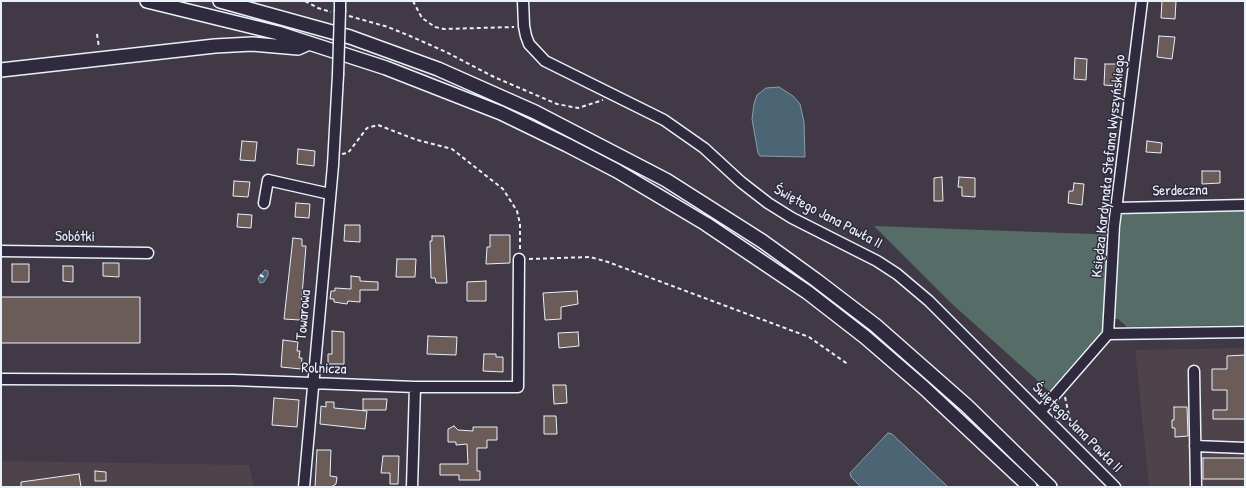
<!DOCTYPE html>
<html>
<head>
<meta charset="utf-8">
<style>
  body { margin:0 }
  #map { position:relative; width:1246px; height:488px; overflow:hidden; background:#413945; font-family:"Patrick Hand",sans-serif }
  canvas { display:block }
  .frame { position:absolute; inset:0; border:2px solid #e8f1f8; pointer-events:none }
</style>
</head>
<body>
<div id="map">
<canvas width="1246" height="488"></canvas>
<div class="frame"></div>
</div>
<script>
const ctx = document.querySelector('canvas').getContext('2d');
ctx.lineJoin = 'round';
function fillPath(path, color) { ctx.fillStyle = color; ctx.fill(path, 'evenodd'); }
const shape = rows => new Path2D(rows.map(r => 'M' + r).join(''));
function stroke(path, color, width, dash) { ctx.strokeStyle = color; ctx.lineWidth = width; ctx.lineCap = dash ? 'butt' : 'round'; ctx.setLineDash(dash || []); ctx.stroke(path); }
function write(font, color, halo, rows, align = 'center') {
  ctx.font = font + ' "Patrick Hand",sans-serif'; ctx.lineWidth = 3; ctx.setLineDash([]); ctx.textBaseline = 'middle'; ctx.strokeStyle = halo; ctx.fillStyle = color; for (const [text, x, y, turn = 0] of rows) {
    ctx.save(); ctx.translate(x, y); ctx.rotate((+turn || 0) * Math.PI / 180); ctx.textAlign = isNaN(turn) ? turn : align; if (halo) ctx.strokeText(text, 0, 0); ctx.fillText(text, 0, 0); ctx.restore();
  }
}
const built = shape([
  [1245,348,1245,487,1149,487,1135,350],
  [1,461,249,465,254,487,1,487]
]);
const green = shape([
  [1245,209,1245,325,1127,327,1118,319,1104,319,1102,331,1049,391,951,303,874,226,1120,235,1122,211]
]);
const water = shape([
  [779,87,793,96,800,104,804,122,805,157,760,156,758,153,752,119,754,104,757,95,766,88,779,87],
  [265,270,268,271,268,275,264,282,260,283,258,278,265,270],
  [888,433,892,434,948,487,861,487,851,477,850,473,888,433]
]);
const building = shape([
  [1162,1,1176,1,1175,19,1161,18,1162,1],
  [1159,36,1175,37,1172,59,1157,57,1159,36],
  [1075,58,1087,59,1086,80,1074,79,1075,58],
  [1105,64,1119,64,1118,86,1104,85,1105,64],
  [242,141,257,142,255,161,240,160,242,141],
  [1147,141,1162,143,1161,153,1146,152,1147,141],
  [298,149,315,151,314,166,297,164,298,149],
  [1202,171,1220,171,1220,183,1202,184,1202,171],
  [942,177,943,201,934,201,934,178,942,177],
  [959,177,975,178,975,197,962,196,962,187,958,187,959,177],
  [234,181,250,182,248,197,233,196,234,181],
  [1074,183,1084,184,1082,205,1068,203,1069,191,1073,191,1074,183],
  [296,203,310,204,309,218,295,217,296,203],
  [238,214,252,215,251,228,237,227,238,214],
  [345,225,360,225,360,242,344,241,345,225],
  [490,235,510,235,510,263,486,264,487,247,490,247,490,235],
  [432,236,444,236,447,283,436,283,435,278,431,278,430,241,432,241,432,236],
  [293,238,302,239,302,246,306,246,300,320,284,319,293,238],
  [397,259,416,259,415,277,396,277,397,259],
  [103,263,119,263,119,277,103,276,103,263],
  [12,264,29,264,29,282,12,282,12,264],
  [63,266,73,266,73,282,63,281,63,266],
  [351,276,360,277,360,281,378,282,378,290,360,290,360,302,348,301,347,304,334,302,334,299,330,299,331,291,335,291,335,288,351,289,351,276],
  [486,281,486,301,467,301,467,282,486,281],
  [577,291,578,304,561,307,561,319,545,320,543,293,577,291],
  [1,297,140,297,140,343,1,343,1,297],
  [332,331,344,332,344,364,328,364,328,354,332,354,332,331],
  [578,332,579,346,559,348,558,333,578,332],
  [428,336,457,337,456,355,427,354,428,336],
  [283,340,298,342,297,351,300,351,299,358,302,358,301,369,281,367,283,340],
  [484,354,496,354,496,357,503,357,503,372,483,371,484,354],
  [1245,355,1245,419,1213,419,1213,410,1227,410,1227,390,1212,390,1212,369,1227,369,1227,356,1245,355],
  [553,385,566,385,567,403,554,404,553,385],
  [274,398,299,400,297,427,272,425,274,398],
  [363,399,387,399,386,410,363,410,363,399],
  [326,402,334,402,334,408,367,411,365,429,320,424,321,406,326,407,326,402],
  [1174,407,1187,407,1188,436,1175,437,1175,428,1172,428,1172,420,1174,420,1174,407],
  [544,416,556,416,557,434,544,434,544,416],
  [454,426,458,430,473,431,473,427,497,427,497,440,487,440,487,448,477,448,477,471,480,471,480,480,459,480,459,475,440,475,440,464,468,464,467,444,456,445,456,442,448,442,448,429,454,426],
  [317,450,331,450,330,476,337,477,336,484,331,487,315,487,317,450],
  [383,456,399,456,398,484,390,484,390,473,381,473,383,456],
  [1203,458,1245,458,1245,479,1203,479,1203,458],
  [95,471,106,472,106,481,95,481,95,471],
  [79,474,81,487,21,487,21,482,79,474]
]);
const path = shape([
  [305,1,318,8,331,12],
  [413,1,422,18,435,27,444,29,514,27],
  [349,16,388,27,410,36,446,52,494,77,557,104,578,108,603,100],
  [97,34,99,48],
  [342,154,348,153,367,128,378,125,417,140,452,149,503,189,517,211,520,224,520,251],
  [529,259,590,257,608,262,809,337,849,365],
  [260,275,266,278],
  [1065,397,1070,420,1083,440]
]);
const minor = shape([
  [523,1,524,26,526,36,529,44,545,61,664,120,704,148,741,182,768,203,792,218,877,261,897,274,929,301,1115,487],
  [340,10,340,1],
  [264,203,268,180,330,194],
  [1117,208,1245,205],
  [1,251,148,253],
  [1108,334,1114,226,1142,1],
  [1108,334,1245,332],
  [1194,371,1196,487],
  [1,379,233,380,415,387,518,387,519,259],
  [1040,412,1108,334],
  [1195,446,1245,448],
  [304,487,333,165,338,75],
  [412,487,415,387]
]);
const major = shape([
  [147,1,278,33,386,68,501,113,567,145,617,171,706,224,807,292,865,337,923,387,1030,487],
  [220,1,350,37,438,69,535,112,666,180,762,241,816,280,875,325,967,406,1050,487],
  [1,70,215,46,252,44,298,48,309,43]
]);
const minorBridge = shape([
  [338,75,340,10]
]);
const streetNames = [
  ["Księdza Kardynała Stefana Wyszyńskiego",1109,166,-84],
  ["Serdeczna",1180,191,-1],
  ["Świętego Jana Pawła II",828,217,28],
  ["Sobótki",75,237,1],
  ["Towarowa",304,315,-85],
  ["Rolnicza",324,369,2],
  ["Świętego Jana Pawła II",1077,428,45]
];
fillPath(built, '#4e434b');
fillPath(green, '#566c67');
fillPath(water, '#4c6574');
stroke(water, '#8a9da9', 1);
fillPath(building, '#6b5b59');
stroke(building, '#e8f1f8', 1);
stroke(minor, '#e8f1f8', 13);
stroke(major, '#e8f1f8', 16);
stroke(path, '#e8f1f8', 2, [4, 3]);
stroke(minor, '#2f2a3d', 10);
stroke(major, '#2f2a3d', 13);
stroke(minorBridge, '#e8f1f8', 13, []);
stroke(minorBridge, '#2f2a3d', 10);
write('15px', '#e8f1f8', '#2f2a3d', streetNames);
</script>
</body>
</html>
